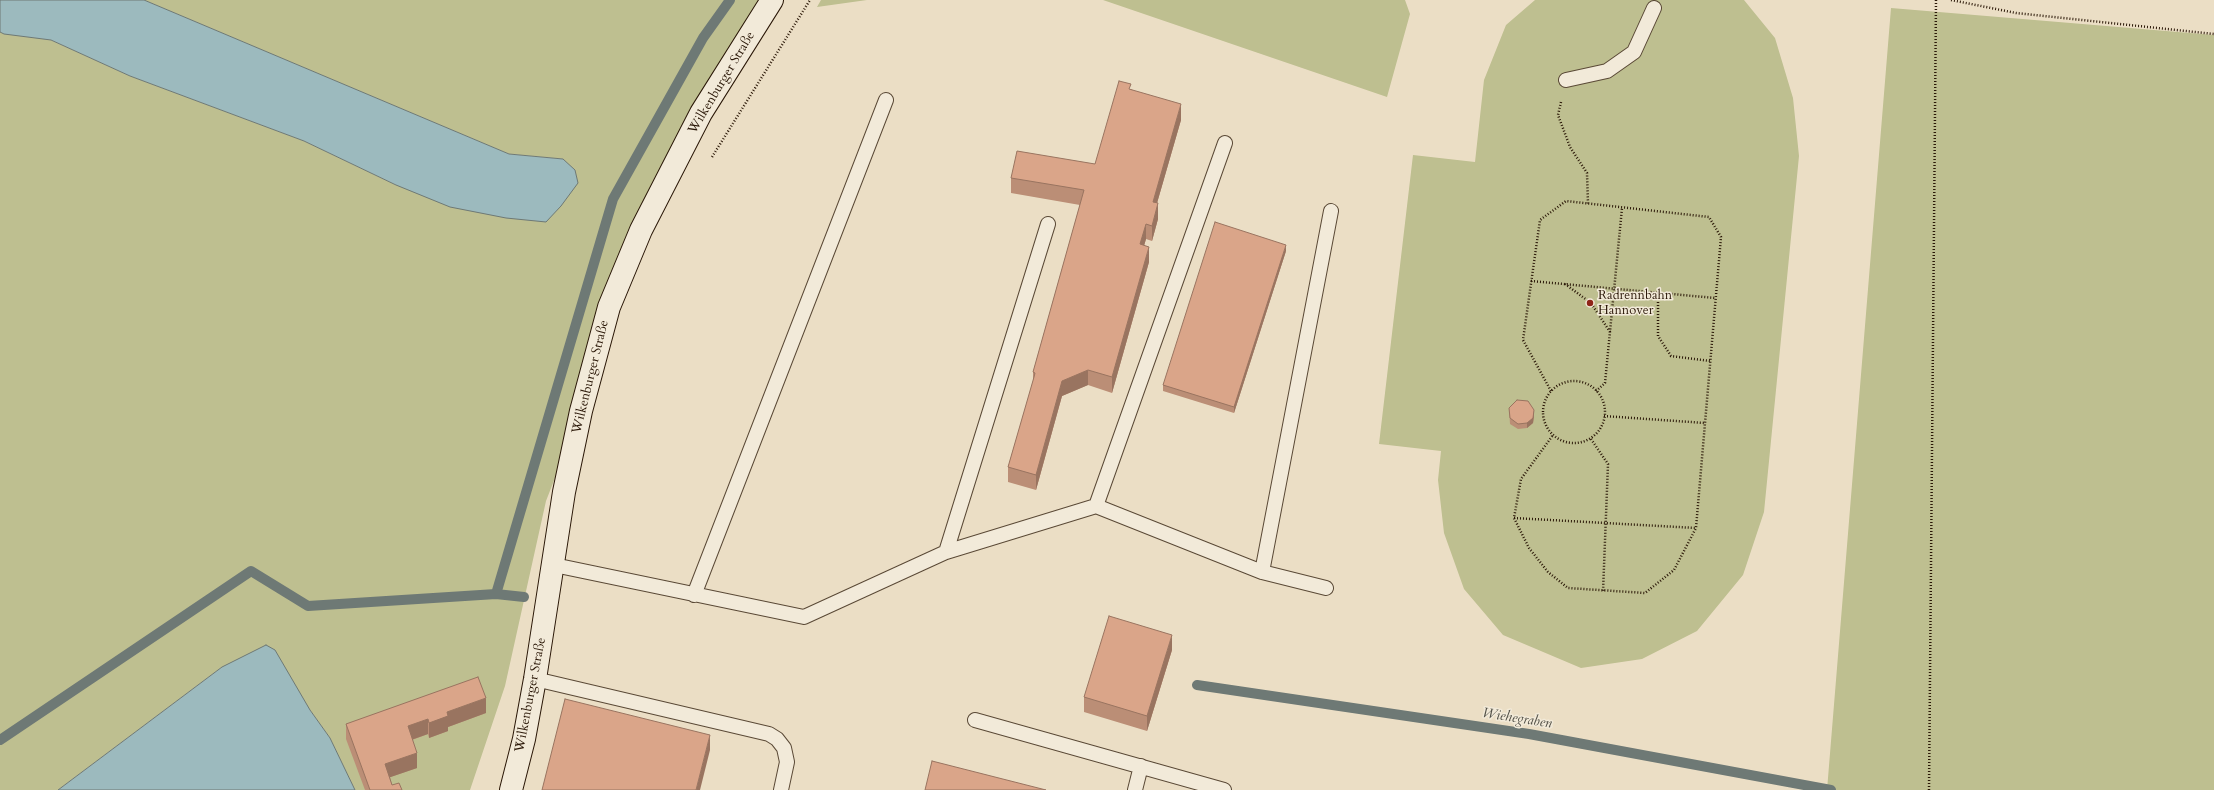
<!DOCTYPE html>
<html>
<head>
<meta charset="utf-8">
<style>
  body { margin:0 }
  canvas { display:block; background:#ebdec5 }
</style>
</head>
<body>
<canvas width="2214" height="790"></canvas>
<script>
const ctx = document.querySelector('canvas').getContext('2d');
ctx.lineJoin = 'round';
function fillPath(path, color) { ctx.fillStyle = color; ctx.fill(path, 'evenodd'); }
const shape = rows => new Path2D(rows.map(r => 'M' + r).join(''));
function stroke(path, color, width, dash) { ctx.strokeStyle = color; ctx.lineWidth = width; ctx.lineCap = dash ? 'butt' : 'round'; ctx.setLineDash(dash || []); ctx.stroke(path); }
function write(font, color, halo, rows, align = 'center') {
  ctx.font = font + ' Cardo,serif'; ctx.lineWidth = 3; ctx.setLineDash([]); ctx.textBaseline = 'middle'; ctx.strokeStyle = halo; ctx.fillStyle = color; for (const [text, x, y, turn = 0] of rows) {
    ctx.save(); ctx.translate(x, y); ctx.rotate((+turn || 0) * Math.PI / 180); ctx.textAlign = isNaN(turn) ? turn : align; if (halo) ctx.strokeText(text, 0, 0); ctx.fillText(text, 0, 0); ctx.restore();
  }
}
const green = shape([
  [144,0,772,0,641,230,581,411,546,501,505,686,470,790,355,790,330,738,310,710,222,667,58,790,0,790,0,32,51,40,130,76,304,141,396,185,563,159,509,154],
  [821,0,867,0,817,7],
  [1103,0,1405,0,1410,14,1387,97],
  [1535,0,1744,0,1775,38,1793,98,1799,156,1764,512,1743,575,1697,631,1642,659,1581,668,1503,635,1464,589,1444,533,1438,480,1441,451,1379,444,1413,155,1475,162,1484,80,1506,25],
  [1891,8,2214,35,2214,790,1827,790]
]);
const water = shape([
  [0,0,144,0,509,154,563,159,575,170,578,183,561,206,546,222,506,218,450,207,396,185,304,141,130,76,51,40,4,34,0,32,0,0],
  [266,645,275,650,310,710,330,738,355,790,58,790,222,667,266,645]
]);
const stream = shape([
  [496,594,613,199,703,38,730,0],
  [1197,685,1529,734,1831,790],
  [0,740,251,571,308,606,496,594,524,597]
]);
const path = shape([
  [1951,0,2016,13,2214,34],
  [1561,102,1558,115,1570,147,1587,173,1588,204],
  [712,157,810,0],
  [1531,281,1715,298],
  [1565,284,1591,303,1610,332],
  [1658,293,1658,336,1671,356,1710,361],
  '1543 412a31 31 0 1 1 62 0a31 31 0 1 1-62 0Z',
  [1551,391,1523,340,1540,220,1566,201,1709,217,1721,237,1696,528,1674,570,1645,593,1568,588,1548,572,1529,548,1514,518,1521,479,1553,435],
  [1596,391,1605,383,1622,208],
  [1604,416,1705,423],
  [1591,439,1608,464,1603,592],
  [1514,518,1696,528],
  [1929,790,1936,0]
]);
const service = shape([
  [1566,80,1607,71,1634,52,1654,8],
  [1096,506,1225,143],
  [946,552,1048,224],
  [554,565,804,617,946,552,1096,506,1262,572,1326,588],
  [1262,572,1331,211],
  [694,595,886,100],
  [535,679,769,734,777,739,784,748,787,762,781,790],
  [975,720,1224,790],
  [1135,790,1141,766]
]);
const secondary = shape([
  [511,790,524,739,535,679,564,492,581,411,609,307,641,230,701,113,772,0]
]);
const wall = shape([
  [1131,89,1181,120,1157,203,1158,219,1152,241,1146,239,1144,246,1149,262,1112,393,1088,385,1062,396,1036,490,1008,482,1008,467,1033,382,1033,372,1080,205,1011,193,1011,178,1095,164],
  [1286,251,1234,413,1163,391,1163,385],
  [1509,408,1534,416,1533,423,1527,428,1518,429,1510,424],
  [1172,650,1147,731,1084,712,1084,697],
  [486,713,448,727,448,731,429,738,428,734,412,740,417,768,390,777,392,785,402,790,365,790,346,739,346,724]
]);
const shadedWall = shape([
  [1181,104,1181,120,1153,217,1153,202],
  [1158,203,1158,219,1152,241,1152,226],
  [1146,224,1146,239,1140,259,1140,244],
  [1286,245,1286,251,1234,413,1234,407],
  [1149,247,1149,262,1112,393,1112,377],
  [1088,370,1088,385,1062,396,1036,490,1036,475,1062,381],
  [1534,410,1534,416,1533,423,1527,428,1527,423],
  [1172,635,1172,650,1147,731,1147,716],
  [486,698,486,713,448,727,448,731,429,738,429,723,447,712],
  [428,719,428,734,408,741,408,726],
  [710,735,710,750,700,790,696,790],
  [417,753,417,768,385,779,385,764]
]);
const building = shape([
  [1119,81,1131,84,1129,89,1181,104,1153,202,1158,203,1152,226,1146,224,1140,244,1149,247,1112,377,1088,370,1062,381,1036,475,1008,467,1034,377,1035,373,1033,372,1084,190,1011,178,1017,151,1095,164,1119,81],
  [1215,222,1286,245,1234,407,1163,385,1215,222],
  [1517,400,1528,401,1534,410,1533,418,1527,423,1518,424,1510,418,1509,408,1517,400],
  [1109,616,1172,635,1147,716,1084,697,1109,616],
  [478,677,486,698,447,712,448,716,429,723,428,719,408,726,417,753,385,764,392,785,399,783,402,790,370,790,346,724,478,677],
  [565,699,710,735,696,790,542,790,565,699],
  [932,761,1046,790,925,790,932,761]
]);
const markers = [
  [1590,303,4,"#8f2418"]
];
const streetNames = [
  ["Wilkenburger Straße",722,83,-59],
  ["Wilkenburger Straße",591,377,-76],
  ["Wilkenburger Straße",531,695,-79]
];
const poiNames = [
  ["Radrennbahn",1598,296],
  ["Hannover",1598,311]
];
const waterNames = [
  ["Wiehegraben",1517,719,9]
];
fillPath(green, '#bebf90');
fillPath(water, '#9cbabe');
stroke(water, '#6e7975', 1);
stroke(stream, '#6e7975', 10);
stroke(service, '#5a4936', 16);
stroke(secondary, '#2a1707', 24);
stroke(path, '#2a1707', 2.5, [1, 2]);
stroke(service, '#f2ead9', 14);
stroke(secondary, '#f2ead9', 22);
fillPath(wall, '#bb8e76');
fillPath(shadedWall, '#997460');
fillPath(building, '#daa589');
stroke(building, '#997460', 1);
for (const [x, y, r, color] of markers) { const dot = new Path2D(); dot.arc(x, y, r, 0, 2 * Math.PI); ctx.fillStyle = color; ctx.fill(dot); stroke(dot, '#f2ead9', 1.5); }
write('13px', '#2a1707', '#f2ead9', streetNames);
write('13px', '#2a1707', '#f2ead9', poiNames, 'left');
write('italic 14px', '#525047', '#f2ead9', waterNames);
</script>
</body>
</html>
